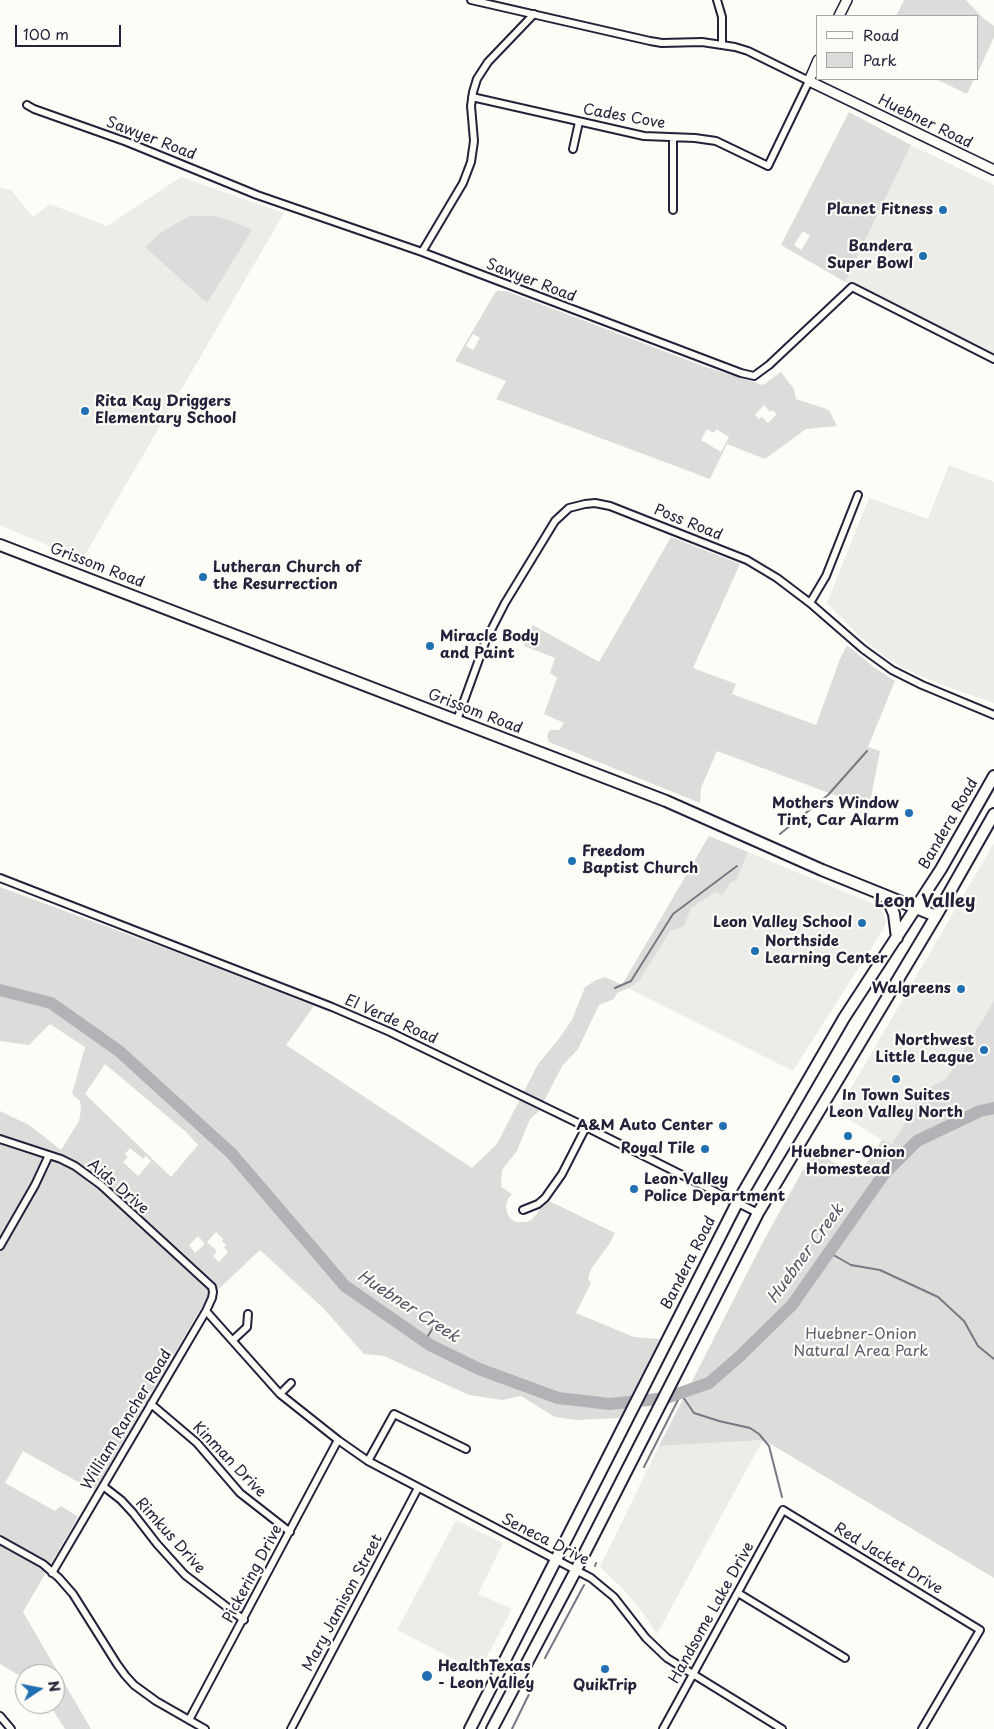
<!DOCTYPE html>
<html>
<head>
<meta charset="utf-8">
<style>
  body { margin:0 }
  #map { position:relative; width:994px; height:1729px; overflow:hidden; background:#fdfcf7; font-family:"Playpen Sans",sans-serif }
  canvas { display:block }
  .legend { position:absolute; left:816px; top:15px; width:162px; height:65px; box-sizing:border-box; background:#fdfcf7; border:1px solid #a5a5ac; margin:0; padding:6px 9px; list-style:none; font-size:15px; color:#22223b }
  .legend li { display:flex; align-items:center; gap:10px; height:25px }
  .legend b { width:25px; border:1px solid #a5a5ac }
  .north { position:absolute; left:15px; top:1664px; width:50px; height:50px; box-sizing:border-box; background:#fdfcf7; border:1px solid #a5a5ac; border-radius:50%; rotate:79deg; font-size:14px; font-weight:700; line-height:20px; text-align:center; color:#22223b }
  .north::after { content:''; display:block; margin:auto; width:18px; height:22px; background:#1f6fb2; clip-path:polygon(50% 0,100% 100%,50% 72%,0 100%) }
  .scale { position:absolute; left:15px; top:25px; width:106px; height:22px; box-sizing:border-box; border:2px solid #22223b; border-top:0; padding-left:6px; font-size:15px; line-height:18px; white-space:nowrap; color:#22223b; -webkit-text-stroke:4px #fdfcf7; paint-order:stroke }
</style>
</head>
<body>
<div id="map">
<canvas width="994" height="1729"></canvas>
<ul class="legend">
<li><b style="height:6px;background:#fdfcf7"></b>Road</li>
<li><b style="height:14px;background:#dddcdb"></b>Park</li>
</ul>
<div class="north">N</div>
<div class="scale">100 m</div>
</div>
<script>
const ctx = document.querySelector('canvas').getContext('2d');
ctx.lineJoin = 'round';
function fillPath(path, color) { ctx.fillStyle = color; ctx.fill(path, 'evenodd'); }
const shape = rows => new Path2D(rows.map(r => 'M' + r).join(''));
function stroke(path, color, width, dash) { ctx.strokeStyle = color; ctx.lineWidth = width; ctx.lineCap = dash ? 'butt' : 'round'; ctx.setLineDash(dash || []); ctx.stroke(path); }
function write(font, color, halo, rows, align = 'center') {
  ctx.font = font + ' "Playpen Sans",sans-serif'; ctx.lineWidth = 4.5; ctx.setLineDash([]); ctx.textBaseline = 'middle'; ctx.strokeStyle = halo; ctx.fillStyle = color; for (const [text, x, y, turn = 0] of rows) {
    ctx.save(); ctx.translate(x, y); ctx.rotate((+turn || 0) * Math.PI / 180); ctx.textAlign = isNaN(turn) ? turn : align; if (halo) ctx.strokeText(text, 0, 0); ctx.fillText(text, 0, 0); ctx.restore();
  }
}
const built = shape([
  [911,145,994,185,994,353,845,282],
  [181,177,284,213,82,560,0,525,0,188,11,190,33,217,50,204,107,226],
  [949,465,994,482,994,703,945,686,905,669,884,656,857,634,827,603,869,498,928,519],
  [709,836,872,903,880,909,884,915,886,922,884,928,793,1071,622,985],
  [994,843,994,1001,946,1079,926,1089,892,1144,882,1140,837,1112],
  [764,1440,754,1456,657,1634,640,1609,623,1589,600,1567,659,1446],
  [456,1520,503,1543,478,1594,512,1609,479,1672,397,1630]
]);
const green = shape([
  [904,0,966,0,983,18,994,26,994,37,978,72,978,16,896,16],
  [936,79,974,79,967,94],
  [849,112,911,145,845,282,781,245],
  [803,231,810,236,801,250,794,245],
  [189,216,214,216,235,222,252,230,207,303,145,247,163,231],
  [496,291,506,291,703,366,763,385,781,372,794,389,796,399,829,410,837,426,806,429,765,459,727,444,710,479,496,399,506,381,455,361],
  [473,334,480,338,473,350,466,346],
  [764,405,770,412,772,410,777,414,768,423,762,417,759,419,755,415],
  [707,429,714,433,716,429,729,437,721,452,701,440],
  [671,537,740,564,693,668,736,684,732,694,816,725,840,659,847,645,875,668,895,681,868,747,880,751,869,808,717,751,701,788,700,803,549,742,547,736,550,730,559,730,564,723,544,714,557,678,550,673,555,658,524,646,533,625,599,662],
  [709,836,748,852,736,880,731,882,722,895,715,892,691,908,684,926,670,931,639,981,629,988,617,993,614,999,599,1005,578,1049,562,1066,539,1111,530,1119,517,1151,502,1170,501,1187,512,1194,508,1199,506,1205,507,1213,511,1219,516,1222,526,1222,531,1220,537,1214,545,1199,615,1233,610,1243,591,1269,588,1278,591,1283,576,1313,634,1337,660,1339,620,1418,576,1420,555,1417,521,1396,502,1400,469,1395,384,1356,364,1354,323,1308,260,1250,204,1303,94,1491,23,1451,5,1483,55,1511,61,1506,78,1517,23,1612,91,1729,65,1729,49,1704,55,1704,55,1674,25,1674,25,1679,0,1664,0,1111,29,1125,61,1150,79,1121,81,1110,80,1101,72,1094,85,1047,50,1024,29,1045,0,1041,0,887,165,948,314,1006,286,1045,472,1168,497,1144,538,1064,558,1040,572,1020,585,987,596,980,605,977,622,985],
  [105,1064,186,1132,198,1145,171,1177,85,1094],
  [130,1148,143,1159,146,1156,151,1161,138,1176,123,1162,128,1157,125,1154],
  [216,1232,223,1239,222,1241,226,1245,224,1247,228,1252,219,1262,213,1256,217,1251,207,1242],
  [198,1236,205,1244,195,1253,189,1245],
  [994,1001,994,1578,764,1440,659,1446,764,1240,814,1150,857,1177,882,1140,892,1144,926,1089,946,1079]
]);
const stream = shape([
  [780,834,828,795,867,751],
  [615,988,631,981,673,914,737,866],
  [830,1253,851,1265,880,1270,938,1297,964,1321,978,1346,994,1359],
  [425,1341,434,1326],
  [644,1467,681,1394,694,1413,719,1421,750,1428,759,1434,769,1446,782,1497],
  [595,1566,596,1563],
  [545,1658,584,1585],
  [512,1729,533,1686]
]);
const river = shape([
  [0,990,51,1003,119,1051,232,1154,345,1286,430,1345,479,1369,558,1398,610,1404,666,1398,709,1383,740,1356,792,1305,884,1174,917,1141,980,1111,994,1108]
]);
const street = shape([
  [471,0,650,41,662,43,702,42,735,47,748,51,809,81,768,166,716,141,695,138,644,136,472,97],
  [717,0,722,17,722,44],
  [27,105,34,109,127,142,257,195,422,252,741,373,754,376,769,365,852,287,994,359],
  [673,138,673,210],
  [573,149,579,122],
  [422,252,463,183,471,162,474,141,471,106,473,92,477,79,488,62,534,14],
  [810,603,826,576,858,495],
  [457,720,486,640,505,603,555,521,569,508,585,504,595,503,610,506,747,560,777,578,810,603,863,649,892,670,922,685,994,715],
  [0,878,332,1007,390,1032,586,1127,758,1213],
  [0,1139,61,1159,75,1166,101,1185,212,1287,213,1292,212,1298,206,1311,52,1573],
  [523,1210,538,1204,545,1198,562,1174,586,1127],
  [0,1246,35,1185,49,1155],
  [206,1311,280,1394,338,1440,368,1461,591,1578,614,1597,646,1638,667,1658,782,1729],
  [233,1340,247,1327,248,1314],
  [280,1394,291,1383],
  [151,1404,197,1443,240,1493,290,1532],
  [368,1461,394,1414,466,1449],
  [103,1486,121,1500,133,1513,157,1544,185,1575,244,1620],
  [0,1540,43,1564,59,1578,73,1594,117,1664,125,1675,134,1685,156,1701,205,1729],
  [738,1593,845,1658],
  [0,1716,11,1729],
  [189,1720,338,1440],
  [291,1729,418,1488],
  [663,1729,783,1510,980,1630,922,1729]
]);
const secondary = shape([
  [839,16,847,0],
  [818,60,809,81,994,170]
]);
const primary = shape([
  [0,545,666,801,822,870,936,916],
  [883,895,889,902,894,914,897,938],
  [470,1729,737,1203,844,1018,941,869,994,776],
  [492,1729,576,1570,758,1213,936,916,994,814]
]);
const markers = [
  [943,210,5,"#1f6fb2"],
  [923,256,5,"#1f6fb2"],
  [85,411,5,"#1f6fb2"],
  [203,577,5,"#1f6fb2"],
  [430,646,5,"#1f6fb2"],
  [909,813,5,"#1f6fb2"],
  [572,861,5,"#1f6fb2"],
  [862,923,5,"#1f6fb2"],
  [755,951,5,"#1f6fb2"],
  [961,989,5,"#1f6fb2"],
  [984,1050,5,"#1f6fb2"],
  [896,1079,5,"#1f6fb2"],
  [723,1126,5,"#1f6fb2"],
  [848,1136,5,"#1f6fb2"],
  [705,1149,5,"#1f6fb2"],
  [634,1189,5,"#1f6fb2"],
  [605,1669,5,"#1f6fb2"],
  [427,1676,6,"#1f6fb2"]
];
const streetNames = [
  ["Cades Cove",624,117,10],
  ["Huebner Road",925,122,26],
  ["Sawyer Road",151,139,21],
  ["Sawyer Road",531,281,21],
  ["Poss Road",688,523,22],
  ["Grissom Road",97,566,21],
  ["Grissom Road",475,712,21],
  ["Bandera Road",949,824,-60],
  ["El Verde Road",391,1020,24],
  ["Aids Drive",118,1187,41],
  ["Bandera Road",689,1263,-63],
  ["William Rancher Road",127,1420,-59],
  ["Kinman Drive",229,1460,46],
  ["Rimkus Drive",170,1536,48],
  ["Seneca Drive",545,1540,27],
  ["Red Jacket Drive",888,1559,31],
  ["Pickering Drive",253,1574,-62],
  ["Mary Jamison Street",343,1603,-62],
  ["Handsome Lake Drive",712,1613,-61]
];
const poiNames = [
  ["Planet Fitness",933,210],
  ["Bandera",913,247],
  ["Super Bowl",913,264],
  ["Rita Kay Driggers",95,402,"left"],
  ["Elementary School",95,419,"left"],
  ["Lutheran Church of",213,568,"left"],
  ["the Resurrection",213,585,"left"],
  ["Miracle Body",440,637,"left"],
  ["and Paint",440,654,"left"],
  ["Mothers Window",899,804],
  ["Tint, Car Alarm",899,821],
  ["Freedom",582,852,"left"],
  ["Baptist Church",582,869,"left"],
  ["Leon Valley School",852,923],
  ["Northside",765,942,"left"],
  ["Learning Center",765,959,"left"],
  ["Walgreens",951,989],
  ["Northwest",974,1041],
  ["Little League",974,1058],
  ["In Town Suites",896,1096,"center"],
  ["Leon Valley North",896,1113,"center"],
  ["A&M Auto Center",713,1126],
  ["Royal Tile",695,1149],
  ["Huebner-Onion",848,1153,"center"],
  ["Homestead",848,1170,"center"],
  ["Leon Valley",644,1180,"left"],
  ["Police Department",644,1197,"left"],
  ["HealthTexas",438,1667,"left"],
  ["- Leon Valley",438,1684,"left"],
  ["QuikTrip",605,1686,"center"]
];
const parkNames = [
  ["Huebner-Onion",861,1335],
  ["Natural Area Park",861,1352]
];
const waterNames = [
  ["Huebner Creek",806,1254,-54],
  ["Huebner Creek",408,1307,33]
];
const quarterNames = [
  ["Leon Valley",925,902]
];
fillPath(built, '#ecece9');
fillPath(green, '#dddcdb');
stroke(stream, '#787885', 2);
stroke(river, '#b2b2b7', 12);
stroke(street, '#22223b', 10);
stroke(secondary, '#22223b', 12);
stroke(primary, '#22223b', 14);
stroke(street, '#fdfcf7', 6);
stroke(secondary, '#fdfcf7', 9);
stroke(primary, '#fdfcf7', 10);
for (const [x, y, r, color] of markers) { const dot = new Path2D(); dot.arc(x, y, r, 0, 2 * Math.PI); ctx.fillStyle = color; ctx.fill(dot); stroke(dot, '#fdfcf7', 2); }
write('15px', '#22223b', '#fdfcf7', streetNames);
write('bold 15px', '#22223b', '#fdfcf7', poiNames, 'right');
write('15px', '#5a5a6b', '#fdfcf7', parkNames);
write('italic 16px', '#545466', '#fdfcf7', waterNames);
write('bold 18px', '#22223b', '#fdfcf7', quarterNames);
</script>
</body>
</html>
